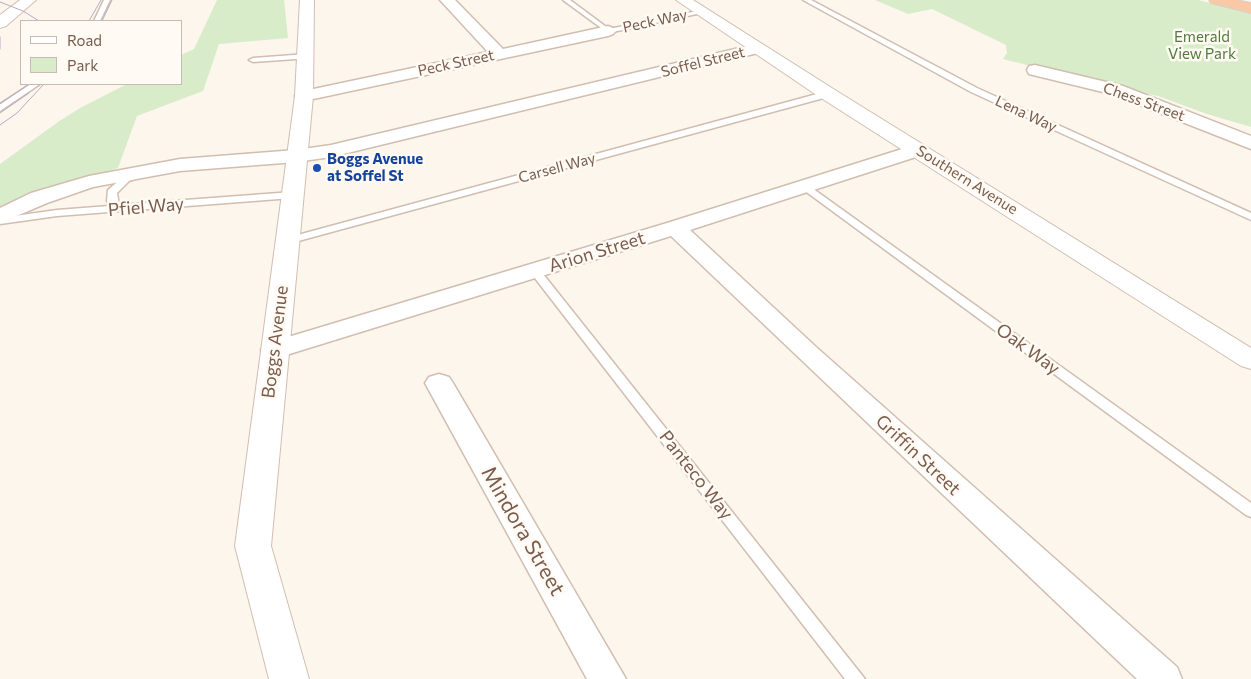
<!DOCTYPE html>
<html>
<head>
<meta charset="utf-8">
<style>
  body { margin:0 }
  #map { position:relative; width:1251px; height:679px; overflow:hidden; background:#fdf6ec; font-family:Commissioner,sans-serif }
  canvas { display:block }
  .legend { position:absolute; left:20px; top:20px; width:162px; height:65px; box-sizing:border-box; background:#fffaf3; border:1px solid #cabbb1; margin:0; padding:6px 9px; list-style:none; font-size:15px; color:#7a5c4d }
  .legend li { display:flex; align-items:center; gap:10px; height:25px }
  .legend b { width:25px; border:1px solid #cabbb1 }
</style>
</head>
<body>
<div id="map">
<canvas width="1251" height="679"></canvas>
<ul class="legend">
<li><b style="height:6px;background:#fff"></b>Road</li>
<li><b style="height:14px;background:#d8ecc9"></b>Park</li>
</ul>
</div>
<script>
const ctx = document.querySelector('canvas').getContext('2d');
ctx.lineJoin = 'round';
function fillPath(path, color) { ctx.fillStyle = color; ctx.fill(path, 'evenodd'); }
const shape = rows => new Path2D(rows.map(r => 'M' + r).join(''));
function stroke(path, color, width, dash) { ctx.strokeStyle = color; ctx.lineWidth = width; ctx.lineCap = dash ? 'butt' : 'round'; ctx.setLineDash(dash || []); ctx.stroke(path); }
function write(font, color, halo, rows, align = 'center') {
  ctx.font = font + ' Commissioner,sans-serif'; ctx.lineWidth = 5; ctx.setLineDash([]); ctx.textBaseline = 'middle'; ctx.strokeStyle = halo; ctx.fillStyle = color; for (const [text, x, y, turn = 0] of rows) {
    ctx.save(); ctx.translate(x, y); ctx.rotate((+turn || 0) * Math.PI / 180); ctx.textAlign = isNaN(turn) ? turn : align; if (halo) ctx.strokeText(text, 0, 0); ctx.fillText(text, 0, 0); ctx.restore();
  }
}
const green = shape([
  [217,0,284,0,288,38,219,44,203,91,137,116,118,168,0,208,0,164,58,122,80,108,127,84,181,84,181,55,194,49],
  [875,0,1198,0,1251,13,1251,127,1207,114,1158,96,1124,89,1003,59,1007,53,1006,45,932,9,908,14]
]);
const service = shape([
  [104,0,110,0,100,21,94,21,104,0],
  [563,0,570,0,609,29,702,10,706,12,608,33,563,0],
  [803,0,811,0,977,88,1251,213,1251,220,971,92,803,0],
  [307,54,310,54,310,58,253,62,249,60,253,58,307,54],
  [31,84,40,84,0,111,0,104,31,84],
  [828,91,831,92,831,96,291,243,283,243,282,241,283,239,828,91],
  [138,171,143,174,141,176,129,181,117,193,119,205,292,192,297,195,292,198,57,216,0,224,0,218,57,210,109,206,107,201,108,190,123,177,138,171],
  [805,183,1251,503,1251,517,1246,515,801,188,800,186,805,183],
  [535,268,539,269,865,679,845,679,531,273,529,271,535,268]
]);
const minor = shape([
  [440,0,455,0,503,49,608,26,613,28,616,31,613,34,608,36,304,101,298,100,295,96,298,92,304,91,488,52,440,0],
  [756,44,762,46,764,49,762,52,331,157,296,162,180,171,93,187,47,203,0,223,0,208,31,193,89,176,180,159,296,150,331,145,756,44],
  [1035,65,1123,86,1251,136,1251,149,1111,94,1029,74,1027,70,1029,66,1035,65],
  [918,144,925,146,928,150,925,154,690,230,815,346,1177,667,1182,679,1137,679,671,236,283,356,274,358,265,356,261,350,265,344,667,223,918,144],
  [439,374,449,377,453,383,626,679,587,679,425,383,429,377,439,374]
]);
const tertiary = shape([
  [300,0,314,0,313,96,271,546,309,679,269,679,235,546,295,96,300,0],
  [676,0,693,0,835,90,1251,348,1251,369,1241,366,821,98,676,0]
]);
const secondary = shape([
  [20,0,36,0,6,26,0,28,0,15,20,0]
]);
const trunk = shape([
  [1209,0,1236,0,1251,3,1251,13,1211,3,1209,0]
]);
const tram = shape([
  [0,2,23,11,39,21],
  [89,21,101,0],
  [102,21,112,0],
  [0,37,0,49],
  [0,104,29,84],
  [0,113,29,93],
  [0,125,17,113,44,84]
]);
const markers = [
  [317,168,5,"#1a4fb4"]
];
const farStreetnames = [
  ["Peck Way",655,21,-12],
  ["Soffel Street",703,62,-14],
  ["Peck Street",456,63,-12],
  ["Chess Street",1144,102,20],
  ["Lena Way",1026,114,25],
  ["Carsell Way",557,168,-15],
  ["Southern Avenue",967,180,32]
];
const farParknames = [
  ["Emerald",1202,37],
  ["View Park",1202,54]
];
const farTransitnames = [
  ["Boggs Avenue",327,159],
  ["at Soffel St",327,176]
];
const streetNames = [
  ["Pfiel Way",146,207,-5],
  ["Arion Street",597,252,-17],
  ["Boggs Avenue",275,342,-83],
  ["Oak Way",1028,349,36],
  ["Griffin Street",918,455,43],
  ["Panteco Way",696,475,52]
];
const nearStreetnames = [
  ["Mindora Street",523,531,60]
];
fillPath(green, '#d8ecc9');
stroke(service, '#d1beb0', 3);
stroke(minor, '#d1beb0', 3);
stroke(tertiary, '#d1beb0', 2);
stroke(secondary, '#d6c0b0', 2);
stroke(trunk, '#dad1cd', 2);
fillPath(service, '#fff');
fillPath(minor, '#fff');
fillPath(tertiary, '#fff');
fillPath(secondary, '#fff');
fillPath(trunk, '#f9c8a4');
stroke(tram, '#b9a8c9', 1);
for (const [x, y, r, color] of markers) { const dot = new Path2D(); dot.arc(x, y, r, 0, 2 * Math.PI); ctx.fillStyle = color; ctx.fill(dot); stroke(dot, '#fffaf3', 2); }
write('15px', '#7a5c4d', '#fffaf3', farStreetnames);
write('15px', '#537a41', '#fffaf3', farParknames);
write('bold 15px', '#164399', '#fffaf3', farTransitnames, 'left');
write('18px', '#7a5c4d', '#fffaf3', streetNames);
write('21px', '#7a5c4d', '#fffaf3', nearStreetnames);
</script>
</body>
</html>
